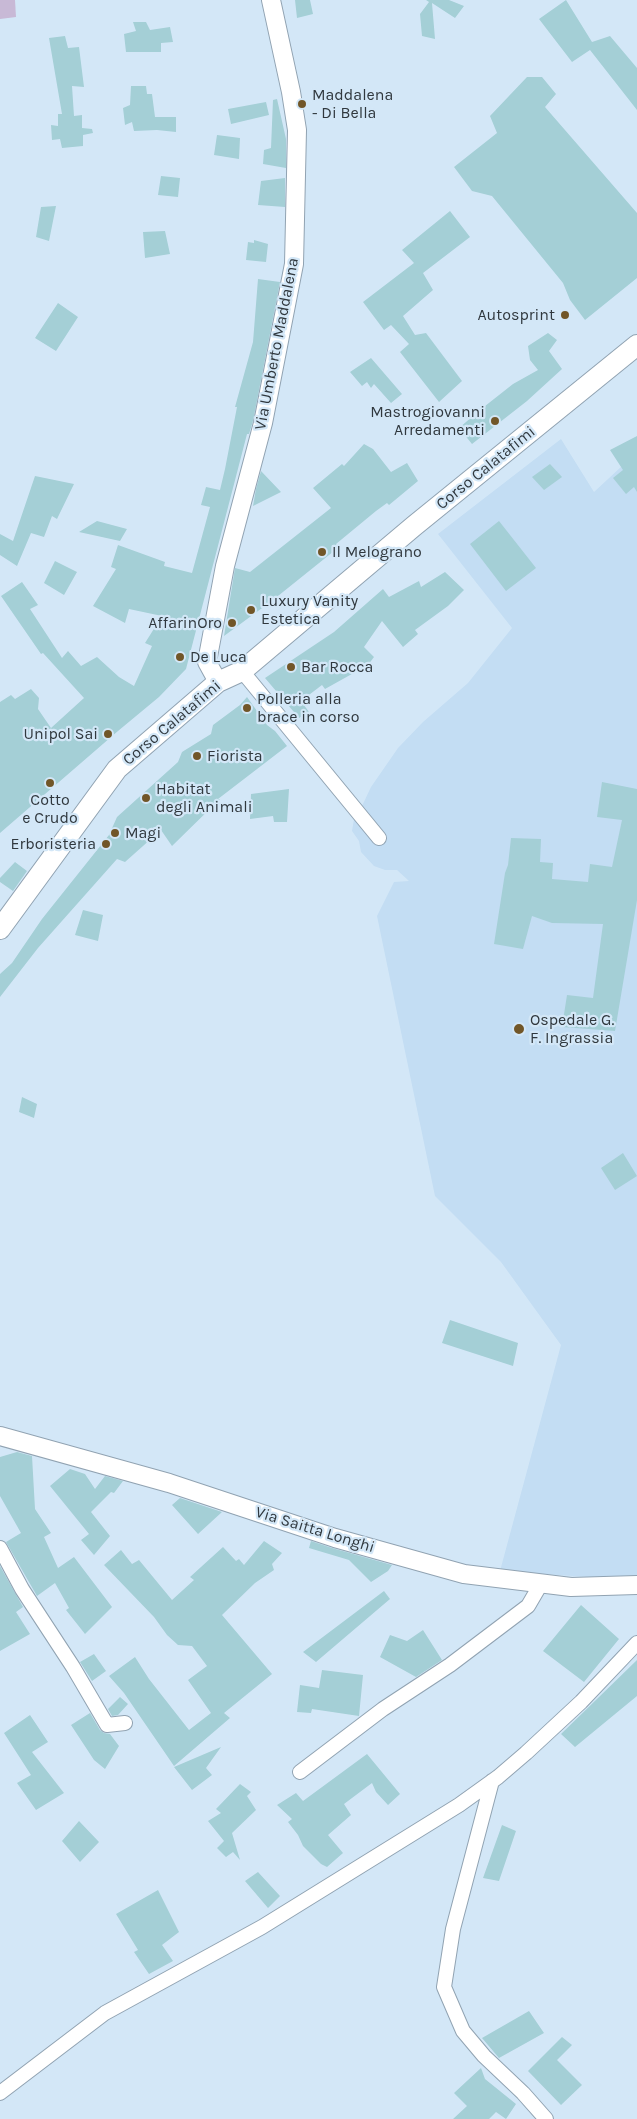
<!DOCTYPE html>
<html>
<head>
<meta charset="utf-8">
<style>
  body { margin:0 }
  canvas { display:block; background:#d3e7f7 }
</style>
</head>
<body>
<canvas width="637" height="2119"></canvas>
<script>
const ctx = document.querySelector('canvas').getContext('2d');
ctx.lineJoin = 'round';
function fillPath(path, color) { ctx.fillStyle = color; ctx.fill(path, 'evenodd'); }
const shape = rows => new Path2D(rows.map(r => 'M' + r).join(''));
function stroke(path, color, width, dash) { ctx.strokeStyle = color; ctx.lineWidth = width; ctx.lineCap = dash ? 'butt' : 'round'; ctx.setLineDash(dash || []); ctx.stroke(path); }
function write(font, color, halo, rows, align = 'center') {
  ctx.font = font + ' Karla,sans-serif'; ctx.lineWidth = 4.5; ctx.setLineDash([]); ctx.textBaseline = 'middle'; ctx.strokeStyle = halo; ctx.fillStyle = color; for (const [text, x, y, turn = 0] of rows) {
    ctx.save(); ctx.translate(x, y); ctx.rotate((+turn || 0) * Math.PI / 180); ctx.textAlign = isNaN(turn) ? turn : align; if (halo) ctx.strokeText(text, 0, 0); ctx.fillText(text, 0, 0); ctx.restore();
  }
}
const built = shape([
  [561,439,594,492,622,466,637,484,637,1576,616,1579,500,1571,561,1345,501,1262,435,1196,377,916,394,882,409,881,397,870,385,870,374,866,361,852,359,841,352,831,354,819,361,813,362,806,371,787,398,748,423,722,468,683,512,628,438,534]
]);
const green = shape([
  [0,0,15,0,16,17,0,19]
]);
const building = shape([
  [295,0,310,0,313,14,297,18],
  [426,0,449,0,464,6,455,18,432,3,435,39,422,36,420,14,429,2],
  [566,0,592,42,610,36,637,68,637,110,590,50,572,62,539,19],
  [133,22,146,22,150,30,170,27,173,42,161,43,161,52,126,52,124,34,136,31],
  [65,36,68,48,79,47,84,87,72,86,74,116,82,115,82,128,92,129,93,133,83,135,83,146,62,148,60,139,52,140,51,125,58,126,58,114,62,114,49,38],
  [527,77,542,77,556,94,545,107,637,213,637,278,585,320,570,300,563,283,492,196,472,191,454,167,497,133,490,116],
  [131,86,146,86,147,94,152,94,155,117,176,117,176,132,157,130,134,131,132,122,125,125,123,108,130,105],
  [277,99,286,139,286,168,263,164,264,150,271,148,273,100],
  [266,102,269,115,231,124,228,109],
  [217,135,240,138,239,159,214,155],
  [161,176,180,178,178,197,158,195],
  [285,178,285,207,258,205,261,181],
  [56,206,49,241,36,237,41,207],
  [450,211,470,237,423,273,433,290,403,316,415,335,426,333,462,381,439,402,400,352,409,344,391,325,384,330,363,302,414,263,402,250],
  [165,231,170,254,145,258,143,232],
  [254,240,268,244,266,262,246,260,248,242,254,243],
  [258,279,280,282,253,421,249,434,247,434,186,669,159,697,118,731,0,833,0,702,11,695,15,699,31,689,39,698,38,709,51,728,84,698,43,653,41,654,1,596,22,582,38,605,30,609,62,658,68,651,81,666,97,657,119,677,134,686,152,646,145,643,162,616,129,609,125,623,93,606,116,569,111,567,118,545,165,562,164,566,192,573,210,507,201,505,206,487,220,490,225,469,237,407,235,407,253,342],
  [58,303,78,317,56,351,35,338],
  [548,333,557,340,549,351,562,369,527,401,472,444,459,428,480,410,513,384,538,370,530,360,528,346],
  [371,358,402,394,391,403,374,384,371,388,367,382,362,386,350,372],
  [637,436,637,492,634,487,626,494,613,478,623,470,610,450],
  [364,444,373,449,391,472,407,463,418,481,389,505,387,503,376,511,336,544,339,547,273,600,224,636,235,568,250,572,331,508,313,488,342,464,344,466],
  [550,464,562,477,544,490,532,477],
  [261,471,281,492,253,506,256,489],
  [35,476,74,484,57,519,52,516,44,537,31,533,17,566,0,555,0,534,13,541],
  [97,521,127,529,120,541,79,532],
  [499,521,536,568,506,591,470,544],
  [55,561,77,572,64,595,44,583],
  [445,572,464,590,448,606,415,630,418,634,403,647,382,621,364,647,374,657,368,665,325,689,322,685,301,701,309,712,299,718,265,678,334,632,383,589,389,597,419,581,421,587],
  [247,697,267,725,275,731,287,746,218,799,220,799,172,846,161,830,125,862,117,859,38,948,0,997,0,974,12,963,42,919,109,835,117,817,178,762,182,752,211,734,213,725,240,705],
  [602,782,637,789,637,900,615,1031,562,1027,567,995,593,998,603,924,552,923,532,916,523,949,494,944,505,873,508,865,511,838,541,839,540,862,553,863,552,879,588,882,590,864,612,867,622,820,597,817],
  [289,789,287,822,274,822,273,816,250,819,251,794],
  [15,862,27,871,13,891,0,882,0,878],
  [83,910,103,915,98,941,75,935],
  [22,1097,37,1104,34,1118,19,1112],
  [623,1153,637,1176,615,1190,601,1168],
  [450,1320,518,1343,513,1366,442,1343],
  [17,1452,32,1456,35,1509,51,1533,44,1537,58,1568,74,1557,112,1607,85,1634,66,1610,69,1608,55,1583,37,1596,6,1542,21,1533,0,1496,0,1457],
  [70,1469,85,1474,95,1489,105,1476,123,1481,114,1493,111,1492,91,1512,110,1536,94,1555,81,1540,89,1534,50,1486],
  [180,1498,222,1512,198,1534,172,1505],
  [264,1541,282,1553,272,1564,274,1570,255,1583,222,1615,272,1674,224,1713,230,1718,174,1766,124,1693,109,1676,135,1657,149,1679,189,1730,211,1713,188,1680,207,1666,192,1646,178,1645,167,1635,154,1617,104,1565,121,1550,132,1564,139,1560,172,1600,194,1580,190,1577,223,1547,236,1561,239,1559,244,1565],
  [311,1541,332,1548,392,1565,388,1571,371,1582,349,1560,309,1548],
  [0,1566,23,1607,16,1612,30,1634,0,1651],
  [384,1591,390,1599,316,1662,303,1652],
  [581,1605,619,1639,584,1682,543,1651],
  [423,1630,442,1660,416,1677,380,1657,390,1635,407,1641],
  [94,1654,106,1671,92,1681,80,1662],
  [637,1660,637,1696,575,1747,561,1734],
  [322,1670,363,1675,359,1716,312,1709,311,1713,297,1712,300,1685,319,1688],
  [120,1697,128,1704,118,1715,112,1716,108,1709],
  [90,1713,100,1730,104,1733,110,1734,119,1746,105,1769,94,1760,71,1725],
  [30,1715,48,1742,32,1752,64,1793,36,1810,17,1783,31,1775,4,1733],
  [221,1747,206,1768,212,1775,192,1790,174,1767],
  [367,1754,400,1794,388,1805,376,1792,372,1783,344,1804,351,1815,328,1835,343,1853,327,1867,321,1864,303,1846,298,1835,288,1822,292,1819,277,1805,296,1793,303,1801],
  [240,1784,251,1792,247,1796,256,1810,232,1833,240,1860,233,1852,226,1857,217,1848,224,1841,208,1821,221,1813,216,1809],
  [79,1821,99,1842,80,1862,62,1841],
  [502,1825,516,1831,499,1881,483,1878],
  [258,1872,280,1896,268,1908,245,1881],
  [158,1890,179,1932,162,1945,173,1961,149,1974,134,1952,138,1950,116,1914],
  [529,2011,544,2033,499,2058,482,2038],
  [562,2037,572,2045,557,2060,582,2085,561,2105,528,2071],
  [481,2068,485,2079,516,2104,506,2119,496,2112,489,2119,453,2119,467,2106,454,2093]
]);
const minor = shape([
  [242,671,379,838],
  [0,1548,22,1589,73,1667,107,1725,125,1723],
  [300,1772,383,1709,450,1665,528,1606,542,1582],
  [492,1781,453,1929,444,1987,463,2031,484,2056,523,2093,546,2119],
  [0,2093,105,2013,262,1927,459,1805,498,1777,526,1753,581,1702,637,1643]
]);
const tertiary = shape([
  [218,682,207,662,225,566,263,423,294,264,297,130,291,92,271,0],
  [0,1436,169,1483,335,1538,464,1574,571,1587,637,1585]
]);
const secondary = shape([
  [0,929,117,769,218,682,242,671,414,526,637,345]
]);
const markers = [
  [302,104,5,"#715628"],
  [565,315,5,"#715628"],
  [495,421,5,"#715628"],
  [322,552,5,"#715628"],
  [251,610,5,"#715628"],
  [232,623,5,"#715628"],
  [180,657,5,"#715628"],
  [291,667,5,"#715628"],
  [247,708,5,"#715628"],
  [108,734,5,"#715628"],
  [197,756,5,"#715628"],
  [50,783,5,"#715628"],
  [146,798,5,"#715628"],
  [115,833,5,"#715628"],
  [106,844,5,"#715628"],
  [519,1029,6,"#715628"]
];
const poiNames = [
  ["Maddalena",312,95],
  ["- Di Bella",312,113],
  ["Autosprint",555,315,"right"],
  ["Mastrogiovanni",485,412,"right"],
  ["Arredamenti",485,430,"right"],
  ["Il Melograno",332,552],
  ["Luxury Vanity",261,601],
  ["Estetica",261,619],
  ["AffarinOro",222,623,"right"],
  ["De Luca",190,657],
  ["Bar Rocca",301,667],
  ["Polleria alla",257,699],
  ["brace in corso",257,717],
  ["Unipol Sai",98,734,"right"],
  ["Fiorista",207,756],
  ["Habitat",156,789],
  ["degli Animali",156,807],
  ["Cotto",50,800,"center"],
  ["e Crudo",50,818,"center"],
  ["Magi",125,833],
  ["Erboristeria",96,844,"right"],
  ["Ospedale G.",530,1020],
  ["F. Ingrassia",530,1038]
];
const streetNames = [
  ["Via Umberto Maddalena",277,344,-79],
  ["Corso Calatafimi",486,468,-39],
  ["Corso Calatafimi",172,723,-40],
  ["Via Saitta Longhi",315,1530,17]
];
fillPath(built, '#c3ddf3');
fillPath(green, '#c8b9d6');
fillPath(building, '#a4cfd6');
stroke(minor, '#91a3b2', 16);
stroke(tertiary, '#91a3b2', 20);
stroke(secondary, '#91a3b2', 22);
stroke(minor, '#fff', 14);
stroke(tertiary, '#fff', 18);
stroke(secondary, '#fff', 20);
for (const [x, y, r, color] of markers) { const dot = new Path2D(); dot.arc(x, y, r, 0, 2 * Math.PI); ctx.fillStyle = color; ctx.fill(dot); stroke(dot, '#d3e7f7', 2); }
write('16px', '#30383e', '#d3e7f7', poiNames, 'left');
write('16px', '#30383e', '#d3e7f7', streetNames);
</script>
</body>
</html>
